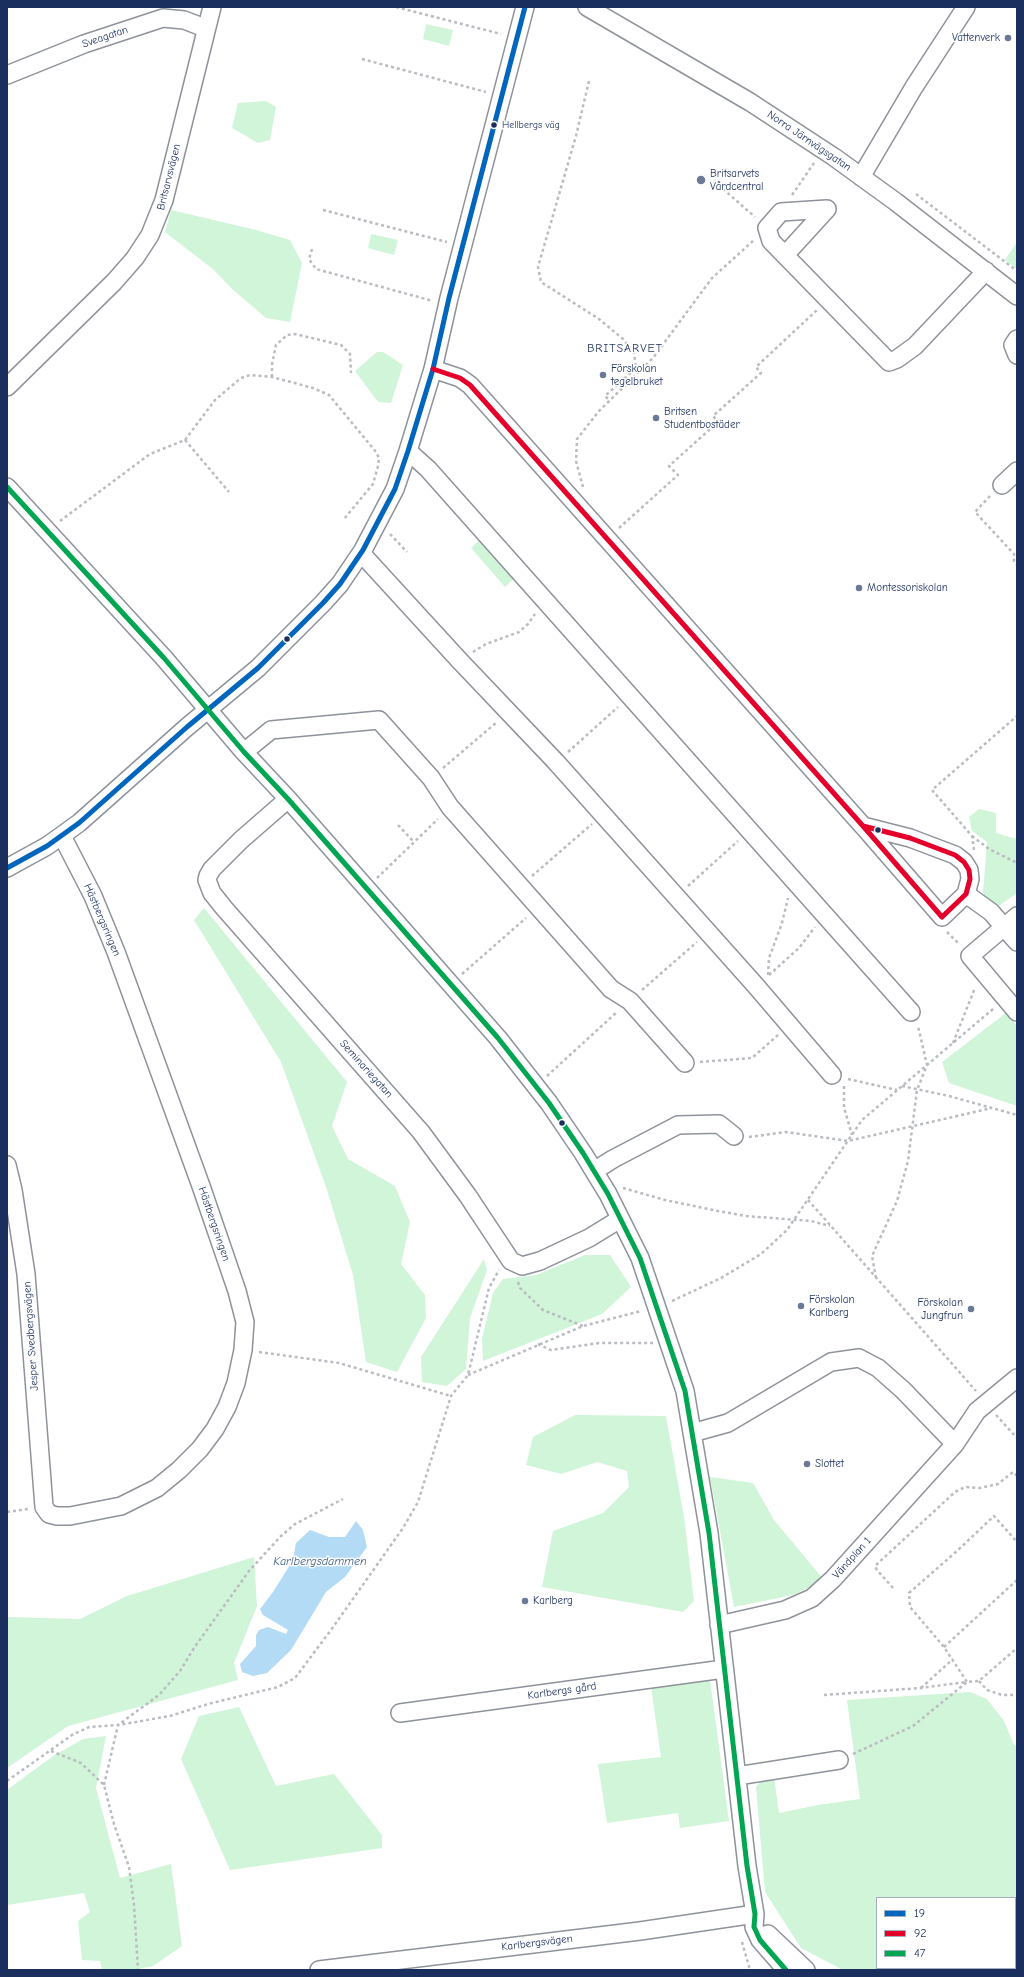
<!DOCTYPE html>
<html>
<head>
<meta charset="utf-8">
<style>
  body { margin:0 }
  #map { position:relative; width:1024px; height:1977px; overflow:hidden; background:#fff; font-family:"Comic Neue",sans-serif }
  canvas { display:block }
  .frame { position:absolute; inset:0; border:8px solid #1b2f5e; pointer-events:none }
  .legend { position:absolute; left:876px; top:1897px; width:140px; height:72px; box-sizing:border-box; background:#fff; border:1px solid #a4acbf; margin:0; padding:5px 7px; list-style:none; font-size:12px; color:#1b2f5e }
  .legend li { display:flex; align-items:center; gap:8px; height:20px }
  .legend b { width:20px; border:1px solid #a4acbf }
</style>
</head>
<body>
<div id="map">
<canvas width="1024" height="1977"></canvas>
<div class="frame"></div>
<ul class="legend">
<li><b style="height:5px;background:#0065bd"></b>19</li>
<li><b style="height:5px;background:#e4002b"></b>92</li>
<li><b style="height:5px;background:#00a651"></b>47</li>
</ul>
</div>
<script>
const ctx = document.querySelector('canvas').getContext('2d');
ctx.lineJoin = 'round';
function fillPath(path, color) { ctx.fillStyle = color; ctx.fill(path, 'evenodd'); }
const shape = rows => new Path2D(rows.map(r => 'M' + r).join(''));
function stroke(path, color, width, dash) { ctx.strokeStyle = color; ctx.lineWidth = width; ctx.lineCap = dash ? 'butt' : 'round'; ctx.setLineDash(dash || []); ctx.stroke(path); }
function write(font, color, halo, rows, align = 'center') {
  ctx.font = font + ' "Comic Neue",sans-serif'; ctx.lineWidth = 3; ctx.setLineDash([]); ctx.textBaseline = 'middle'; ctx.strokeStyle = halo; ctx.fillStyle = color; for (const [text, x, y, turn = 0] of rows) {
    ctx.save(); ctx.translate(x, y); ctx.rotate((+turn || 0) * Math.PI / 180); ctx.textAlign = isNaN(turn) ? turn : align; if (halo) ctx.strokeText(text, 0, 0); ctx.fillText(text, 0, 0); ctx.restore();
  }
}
const green = shape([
  [426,24,453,30,449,46,423,39],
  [266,101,276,107,270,140,258,143,232,128,238,103],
  [171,210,256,230,290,240,302,263,290,322,266,318,232,289,214,270,165,232],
  [371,234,398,240,394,255,368,248],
  [1017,242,1017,269,1005,260],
  [377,352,383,352,403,365,391,403,378,402,355,371],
  [482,538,516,577,505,587,471,548],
  [979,809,996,813,996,833,1017,839,1017,893,993,910,983,893,987,842,972,831,969,817],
  [204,908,347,1082,332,1126,348,1159,395,1186,410,1222,401,1264,425,1295,426,1318,397,1372,366,1362,353,1275,326,1187,281,1062,194,920],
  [1006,1013,1017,1026,1017,1106,949,1083,942,1062],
  [585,1255,610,1255,631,1287,602,1314,483,1361,482,1339,493,1293,503,1279,536,1275],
  [484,1259,487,1270,470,1318,466,1369,447,1386,422,1382,421,1357],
  [575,1415,666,1416,684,1517,694,1601,683,1612,542,1587,553,1531,603,1513,629,1487,627,1471,597,1462,561,1474,526,1465,533,1437],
  [710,1477,753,1483,774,1520,824,1580,793,1595,734,1607],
  [254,1557,257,1606,234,1663,238,1680,68,1726,7,1768,7,1617,80,1619,127,1596],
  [710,1680,729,1821,680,1828,678,1813,607,1823,598,1764,661,1757,651,1687],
  [970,1692,987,1699,1004,1721,1014,1745,1017,1746,1017,1968,1002,1970,843,1970,801,1948,765,1892,756,1787,760,1782,774,1777,779,1813,818,1805,860,1799,847,1700],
  [877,1898,1015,1898,1015,1968,877,1968],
  [239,1707,276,1786,334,1774,382,1835,382,1848,230,1870,181,1759,199,1716],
  [106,1736,96,1788,120,1878,171,1864,182,1946,153,1966,133,1970,102,1970,100,1961,82,1960,78,1921,90,1912,84,1893,7,1905,7,1790,53,1756,83,1739]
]);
const water = shape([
  [356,1521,363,1530,367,1547,345,1577,326,1592,291,1650,267,1673,253,1676,242,1672,240,1664,256,1646,256,1635,259,1630,268,1627,286,1634,288,1630,263,1615,260,1609,273,1592,293,1560,296,1543,310,1530,329,1537,345,1537]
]);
const path = shape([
  [396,7,501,34],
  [362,59,486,92],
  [589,81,576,136,538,267,541,282,599,319,623,339,634,353,636,368,605,396,610,401],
  [714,181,755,217],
  [916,194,1017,271],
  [792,195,814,163],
  [323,210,447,242],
  [312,249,309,259,316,269,433,301],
  [272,377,272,364,276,345,287,335,295,334,341,345,350,354,351,373],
  [185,440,229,492],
  [583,487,576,461,577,439,599,411,653,358,712,278,753,241],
  [990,496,975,512,1014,554,1014,561,1017,565],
  [60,521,150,454,185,440,215,400,241,378,250,375,272,377,313,388,329,395,376,452,379,458,378,466,373,484,344,519],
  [619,528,678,475,669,466,718,422,713,416,761,373,756,367,817,310],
  [390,534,407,552],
  [473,652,486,644,519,632,528,624,535,614],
  [568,752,618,707],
  [443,768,497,722],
  [398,825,414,842],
  [972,836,989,849,1017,863],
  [974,850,972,836,932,790,1017,716],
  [532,876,592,824],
  [377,878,438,819],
  [688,886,738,841],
  [947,932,959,944],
  [462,974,526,918],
  [768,975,769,958,782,923,788,898],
  [769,975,799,948,815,927],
  [642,990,697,942],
  [953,1043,975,988],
  [700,1062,752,1058,778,1035],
  [547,1076,617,1012],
  [848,1079,897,1090],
  [844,1086,844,1107,852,1135],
  [902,1086,949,1096,1017,1115],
  [749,1137,786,1132,848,1141,992,1108],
  [623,1188,665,1200,718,1211,746,1216,811,1221,830,1226],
  [808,1200,976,1391],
  [876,1278,872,1256,897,1201,908,1161,917,1090,927,1065,918,1026],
  [518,1282,520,1288,543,1310,583,1326],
  [672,1301,721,1278,761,1254,787,1230,862,1120,993,1009],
  [538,1344,551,1350,599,1343,653,1343],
  [259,1352,339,1363,451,1396],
  [468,1375,583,1326,641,1311],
  [996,1415,1017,1438],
  [7,1512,28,1509],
  [893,1588,877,1570,875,1566,955,1492,965,1487,980,1488,998,1484,1013,1472,1017,1476],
  [944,1647,1017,1580],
  [979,1681,987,1690,1002,1695,1017,1695],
  [921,1688,953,1659],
  [824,1695,920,1688,967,1682,944,1647,910,1607,909,1593,957,1551,994,1516,1017,1542],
  [51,1751,81,1763,104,1785,114,1824,129,1867,134,1905,138,1970],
  [853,1754,913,1726,967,1682,979,1681,1017,1648],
  [7,1781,72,1735,89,1727,118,1725,170,1716,208,1704,278,1687,295,1678,331,1630,403,1528,418,1502,451,1396,468,1375,489,1288,499,1270],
  [104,1785,118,1725,159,1695,180,1671,194,1648,249,1571,281,1536,295,1524,343,1499],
  [742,1942,750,1970]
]);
const minor = shape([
  [587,7,750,102,834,157,896,202,1017,296],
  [7,75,84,44,163,18,184,20,205,28],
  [861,177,914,87,966,7],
  [827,209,781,212,767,228,771,241,889,362,897,359,915,346,986,271],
  [785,255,827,209],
  [1017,339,1013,345,1017,355],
  [433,369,460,378,470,385,863,826,910,838,955,855,964,862,969,870,970,879,966,894,942,917,863,826],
  [7,387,114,282,135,258,150,235,164,200,212,7],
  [408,451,428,469,911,1012],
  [1002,485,1017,471],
  [7,487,164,658,244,752,288,799,498,1038,549,1103,583,1153,608,1194,640,1258,685,1391,709,1533,747,1866,755,1914,754,1927,760,1940,786,1970],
  [361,553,459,660,556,762,756,986,832,1075],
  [244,752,271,730,379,720,431,778,450,807,611,989,630,1001,685,1063],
  [288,799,241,840,212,869,208,876,207,880,212,893,224,908,421,1132,468,1196,511,1261,522,1266,540,1261,589,1238,620,1219],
  [7,868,47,846,79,823,187,727,258,668,323,603,340,584,363,550,395,489,408,451,433,369,449,298,525,7],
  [966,894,991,912,1017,942],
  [1017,916,970,956,1017,1012],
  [7,1165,13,1190,26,1274,44,1507,49,1514,57,1516,70,1516,121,1506,157,1488,179,1470,200,1449,215,1429,227,1407,236,1383,243,1350,245,1322,237,1291,201,1186,116,952,93,896,62,836],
  [594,1171,613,1159,678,1125,719,1124,734,1136],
  [692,1433,728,1423,831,1362,859,1358,878,1368,903,1390,955,1444],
  [719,1625,785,1610,812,1598,833,1579,955,1444,977,1411,1017,1378],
  [400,1713,724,1669],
  [737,1776,839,1760],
  [768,1934,806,1970],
  [319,1970,640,1931,755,1914]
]);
const bus1 = shape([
  [7,868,47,846,79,823,187,727,258,668,323,603,340,584,363,550,395,489,408,451,433,369,449,298,525,7]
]);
const bus2 = shape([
  [433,369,460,378,470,385,863,826,910,838,955,855,964,862,969,870,970,879,966,894,942,917,863,826]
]);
const bus3 = shape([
  [7,487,164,658,244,752,288,799,498,1038,549,1103,583,1153,608,1194,640,1258,685,1391,709,1533,747,1866,755,1914,754,1927,760,1940,786,1970]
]);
const markers = [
  [1008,38,4,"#6b7896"],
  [494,125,3.5,"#1b2f5e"],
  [701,180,5,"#6b7896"],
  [603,375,4,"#6b7896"],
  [656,418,4,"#6b7896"],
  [859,588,4,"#6b7896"],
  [287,639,3.5,"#1b2f5e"],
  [878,830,3.5,"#1b2f5e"],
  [562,1123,3.5,"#1b2f5e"],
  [801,1306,4,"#6b7896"],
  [971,1309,4,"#6b7896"],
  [807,1464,4,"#6b7896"],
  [525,1601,4,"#6b7896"]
];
const busNames = [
  ["Hellbergs väg",502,125]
];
const streetNames = [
  ["Sveagatan",105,37,-19],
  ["Norra Järnvägsgatan",809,141,34],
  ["Britsarvsvägen",169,177,-76],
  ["Hästbergsringen",102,920,67],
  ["Seminariegatan",366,1069,48],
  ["Hästbergsringen",214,1224,71],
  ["Jesper Svedbergsvägen",31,1336,-94],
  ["Vändplan 1",852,1558,-48],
  ["Karlbergs gård",562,1691,-8],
  ["Karlbergsvägen",537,1943,-7]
];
const poiNames = [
  ["Vattenverk",1000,38,"right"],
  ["Britsarvets",710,174],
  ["Vårdcentral",710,187],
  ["Förskolan",611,369],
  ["tegelbruket",611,382],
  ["Britsen",664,412],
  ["Studentbostäder",664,425],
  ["Montessoriskolan",867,588],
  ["Förskolan",809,1300],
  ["Karlberg",809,1313],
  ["Förskolan",963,1303,"right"],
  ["Jungfrun",963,1316,"right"],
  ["Slottet",815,1464],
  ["Karlberg",533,1601]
];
const neighbourhoodNames = [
  ["BRITSARVET",625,349]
];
const waterNames = [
  ["Karlbergsdammen",320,1562]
];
fillPath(green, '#d0f5d8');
fillPath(water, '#b3dbf6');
stroke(minor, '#8e929a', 20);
stroke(path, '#b9bcc1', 2.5, [3, 3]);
stroke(minor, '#fff', 17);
stroke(bus1, '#0065bd', 5);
stroke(bus2, '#e4002b', 5);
stroke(bus3, '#00a651', 5);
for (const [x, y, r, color] of markers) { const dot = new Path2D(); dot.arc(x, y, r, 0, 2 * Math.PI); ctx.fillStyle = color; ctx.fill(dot); stroke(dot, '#fff', 1.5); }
write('10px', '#1b2f5e', '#fff', busNames, 'left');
write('11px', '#1b2f5e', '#fff', streetNames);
write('11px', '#1b2f5e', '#fff', poiNames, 'left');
ctx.letterSpacing = '1px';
write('12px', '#1b2f5e', '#fff', neighbourhoodNames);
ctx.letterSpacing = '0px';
write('italic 12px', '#3f5e8a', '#fff', waterNames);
</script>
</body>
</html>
